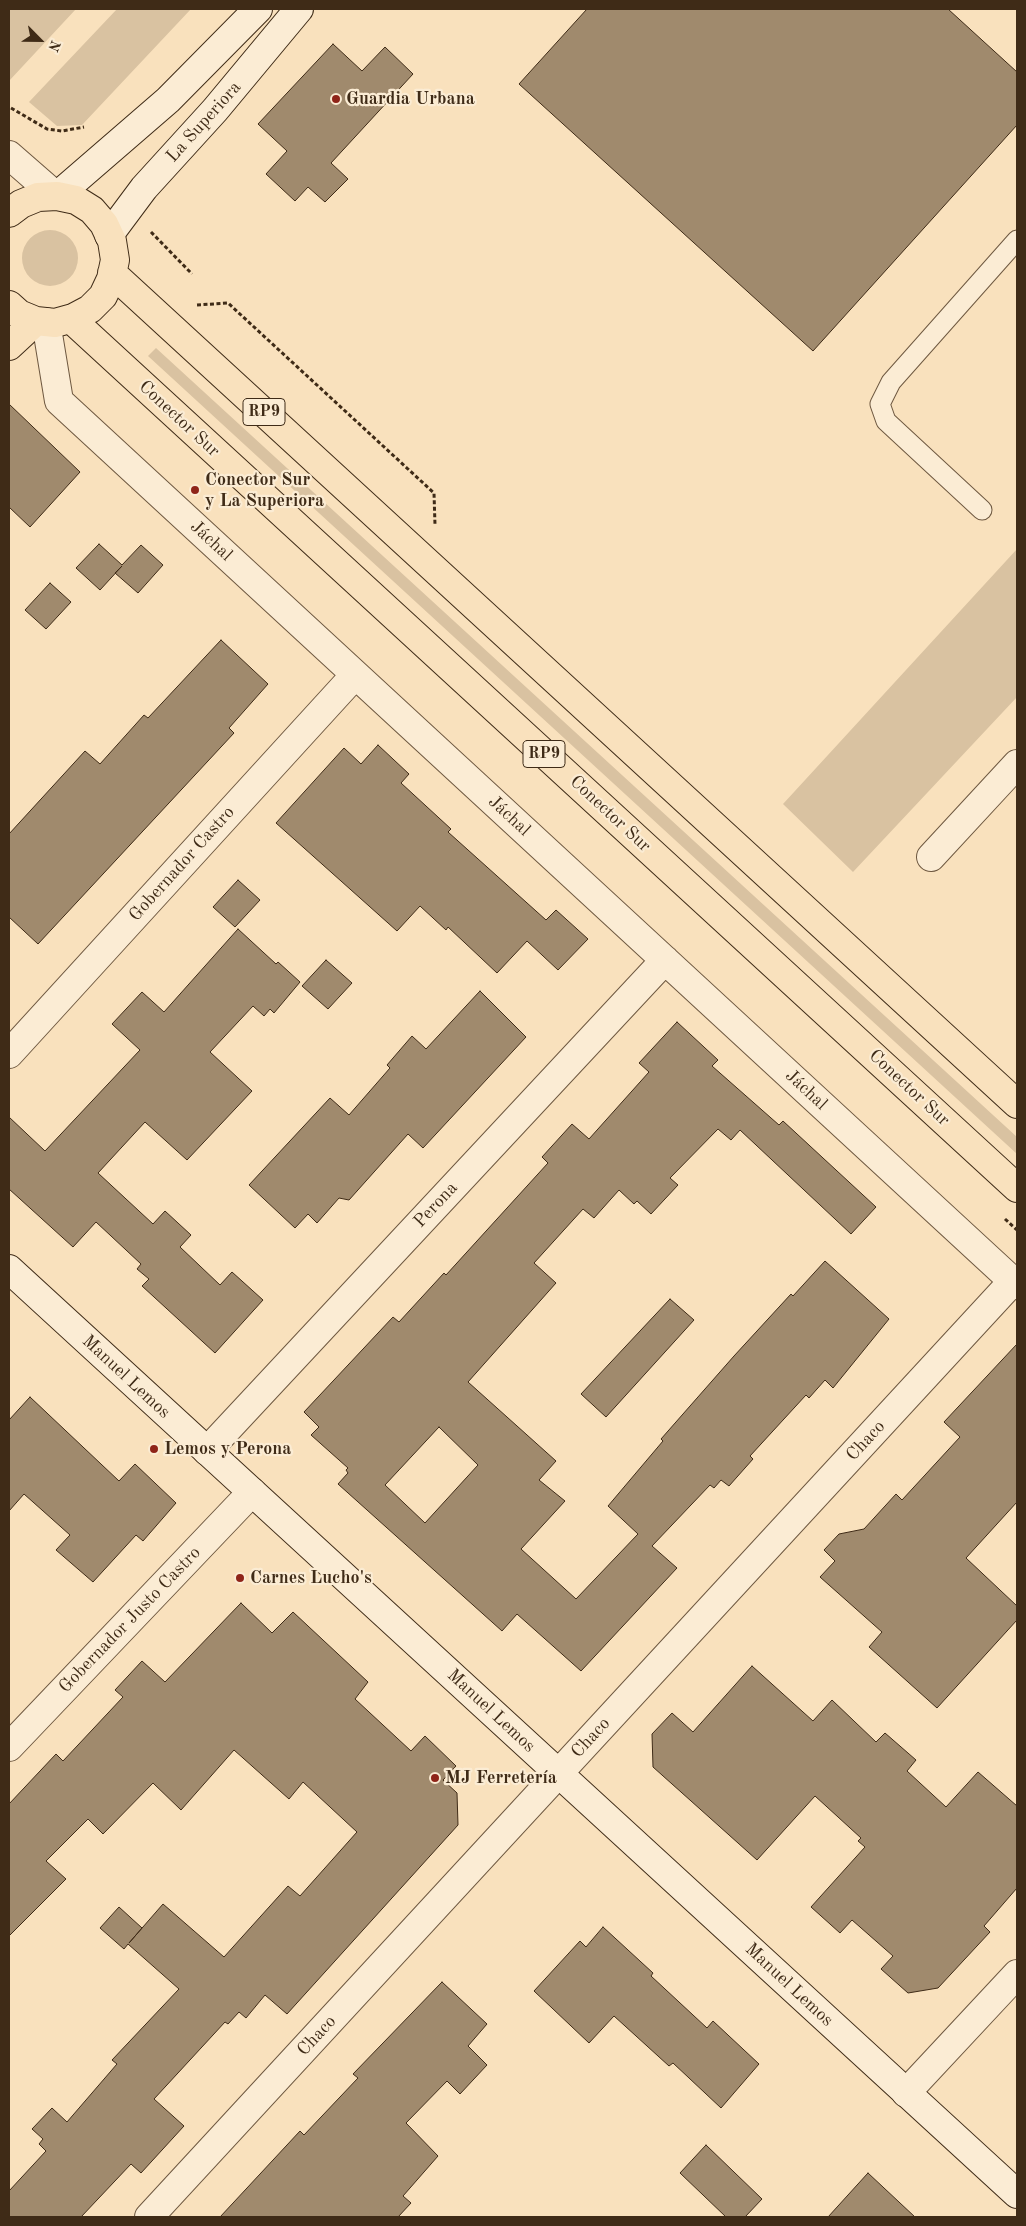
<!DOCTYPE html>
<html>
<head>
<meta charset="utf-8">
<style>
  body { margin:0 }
  #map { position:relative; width:1026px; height:2226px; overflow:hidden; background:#f9e1bd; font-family:"Old Standard TT",serif }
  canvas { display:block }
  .frame { position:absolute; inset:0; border:10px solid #3f2b17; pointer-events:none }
  .north { position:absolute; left:15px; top:15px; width:50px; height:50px; -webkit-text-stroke:4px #fbecd4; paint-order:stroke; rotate:113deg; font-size:14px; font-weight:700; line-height:20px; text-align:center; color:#3f2b17 }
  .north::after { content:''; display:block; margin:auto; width:18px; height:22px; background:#3f2b17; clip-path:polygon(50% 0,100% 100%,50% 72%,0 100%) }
</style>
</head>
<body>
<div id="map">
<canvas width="1026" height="2226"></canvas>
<div class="frame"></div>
<div class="north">N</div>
</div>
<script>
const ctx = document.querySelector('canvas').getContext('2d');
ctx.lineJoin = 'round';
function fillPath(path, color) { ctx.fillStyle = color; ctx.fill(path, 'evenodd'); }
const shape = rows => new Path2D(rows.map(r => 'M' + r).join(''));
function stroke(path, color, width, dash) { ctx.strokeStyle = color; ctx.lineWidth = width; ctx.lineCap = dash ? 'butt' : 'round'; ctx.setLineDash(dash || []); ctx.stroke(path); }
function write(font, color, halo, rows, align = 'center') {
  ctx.font = font + ' "Old Standard TT",serif'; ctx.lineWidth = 4.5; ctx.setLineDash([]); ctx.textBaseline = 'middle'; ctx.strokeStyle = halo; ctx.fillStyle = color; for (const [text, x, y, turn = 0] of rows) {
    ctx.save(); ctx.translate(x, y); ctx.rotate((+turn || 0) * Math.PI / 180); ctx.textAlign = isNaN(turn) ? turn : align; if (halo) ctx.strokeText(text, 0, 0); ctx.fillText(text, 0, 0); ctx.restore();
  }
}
const green = shape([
  [9,9,76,9,9,81],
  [117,9,191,9,82,125,57,126,29,102],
  '22 258a28 28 0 1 1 56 0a28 28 0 1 1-56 0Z',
  [156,348,1017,1137,1017,1154,148,356],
  [1017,549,1017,697,853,872,783,804]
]);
const building = shape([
  [587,9,948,9,1017,72,1017,125,813,351,519,84,587,9],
  [333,44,362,71,385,47,413,74,331,163,348,179,325,202,308,187,295,201,266,174,287,151,258,124,333,44],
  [9,404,80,472,30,527,9,507,9,404],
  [99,544,122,565,141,545,163,565,138,593,115,573,122,566,100,590,76,568,99,544],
  [50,583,71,602,46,629,25,610,50,583],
  [221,640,268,684,229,728,234,733,38,944,9,917,9,834,85,751,100,764,144,715,148,718,221,640],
  [378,745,409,774,401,783,451,829,448,832,546,920,556,910,588,939,558,970,527,941,497,973,448,927,446,930,420,906,397,931,276,823,344,748,361,764,378,745],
  [238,880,260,900,235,927,213,907,238,880],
  [238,929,276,964,278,962,300,982,274,1013,270,1009,264,1016,253,1006,210,1052,252,1091,187,1160,145,1122,98,1173,153,1224,165,1211,191,1235,180,1247,220,1285,232,1272,263,1300,215,1353,142,1286,149,1279,137,1269,141,1264,96,1222,73,1247,9,1189,9,1117,45,1151,140,1050,112,1024,142,992,164,1012,238,929],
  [326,960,352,983,328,1009,302,986,326,960],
  [480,991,526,1037,423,1148,408,1134,349,1200,339,1198,317,1223,308,1214,295,1228,249,1185,330,1098,349,1115,390,1068,387,1065,412,1036,426,1049,480,991],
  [677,1022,718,1060,712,1066,779,1125,783,1121,876,1207,851,1234,740,1130,731,1140,718,1129,670,1178,678,1185,651,1214,637,1201,634,1204,619,1190,594,1218,583,1209,534,1263,556,1283,468,1382,556,1461,539,1480,565,1501,521,1549,576,1599,638,1534,608,1506,663,1441,661,1439,734,1356,791,1294,793,1296,825,1261,889,1319,833,1388,825,1380,809,1398,806,1395,750,1456,753,1459,729,1486,721,1480,714,1488,710,1485,652,1546,677,1568,581,1671,517,1614,502,1631,338,1484,348,1473,346,1470,348,1468,311,1435,319,1427,304,1412,393,1317,399,1322,444,1273,446,1275,548,1163,542,1157,572,1124,589,1139,649,1072,639,1063,677,1022],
  [439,1427,478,1465,425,1523,385,1485,439,1427],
  [670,1299,694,1320,606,1417,581,1394,670,1299],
  [1017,1344,1017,1502,966,1558,1017,1606,1017,1620,937,1708,869,1647,882,1632,820,1577,835,1561,824,1550,839,1534,864,1529,896,1494,902,1500,960,1437,944,1422,1017,1344],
  [30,1397,119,1481,135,1464,176,1503,143,1541,136,1535,93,1582,56,1550,70,1535,24,1494,9,1511,9,1420,30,1397],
  [241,1603,272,1633,293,1612,368,1682,355,1699,411,1751,425,1736,456,1766,443,1780,457,1793,458,1825,287,2014,265,1995,246,2018,239,2012,228,2024,225,2022,154,2099,184,2126,141,2173,131,2164,81,2217,9,2217,9,2191,46,2151,39,2144,43,2139,32,2129,52,2108,67,2122,117,2064,112,2060,179,1989,128,1944,124,1949,100,1928,119,1907,142,1928,129,1943,163,1904,224,1957,288,1886,300,1896,357,1832,303,1782,289,1799,234,1750,181,1810,153,1783,103,1834,88,1819,46,1861,66,1879,9,1936,9,1804,56,1754,63,1761,123,1697,115,1690,142,1661,165,1682,241,1603],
  [752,1666,813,1721,832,1700,876,1742,885,1733,916,1760,907,1771,946,1807,978,1772,1017,1806,1017,1888,984,1926,990,1932,938,1988,908,1993,881,1969,893,1956,852,1920,840,1933,811,1907,865,1847,858,1841,861,1838,815,1796,757,1860,653,1767,652,1734,672,1713,693,1732,752,1666],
  [603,1927,653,1973,651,1976,707,2028,713,2021,759,2064,721,2108,673,2063,669,2066,614,2016,589,2043,534,1991,580,1941,586,1947,603,1927],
  [442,1982,487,2024,468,2046,487,2065,460,2094,447,2081,406,2123,438,2156,403,2196,411,2203,398,2217,220,2217,300,2131,304,2135,358,2078,353,2074,442,1982],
  [706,2145,762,2199,745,2217,726,2217,680,2173,706,2145],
  [868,2173,915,2217,828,2217,868,2173]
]);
const path = shape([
  [11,108,47,129,62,131,84,127],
  [151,232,192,274],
  [197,305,228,303,434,493,435,525],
  [1005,1219,1017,1230]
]);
const lane = shape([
  [982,510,886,421,880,404,891,382,1017,240]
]);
const street = shape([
  [9,155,56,196],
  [46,322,59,401,1017,1285],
  [931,857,1017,764],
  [9,1054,355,675],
  [207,1451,665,960],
  [9,1747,252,1492],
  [906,2093,1017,1974],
  [149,2217,1013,1281]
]);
const secondary = shape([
  [57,196,168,100,258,9],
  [109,235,144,188,215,110,299,9],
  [9,1269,1017,2194]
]);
const primary = shape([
  [9,213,21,204,38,197,57,196,76,200,92,210,104,224,112,241,115,260,111,279,103,296,90,309,73,318,55,323,36,321,19,314,9,305],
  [112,273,1017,1104],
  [71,319,1017,1188],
  [9,346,36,321]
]);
const markers = [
  [336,99,5,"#8f2418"],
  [195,490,5,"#8f2418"],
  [154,1449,5,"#8f2418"],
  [240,1578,5,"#8f2418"],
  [435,1778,5,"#8f2418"]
];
const shields = [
  [264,412,42],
  [544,754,42]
];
const shieldNames = [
  ["RP9",264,412],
  ["RP9",544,754]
];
const poiNames = [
  ["Guardia Urbana",346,99],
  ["Conector Sur",205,480],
  ["y La Superiora",205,501],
  ["Lemos y Perona",164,1449],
  ["Carnes Lucho's",250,1578],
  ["MJ Ferretería",445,1778]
];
const streetNames = [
  ["La Superiora",204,122,-48],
  ["Conector Sur",179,419,43],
  ["Jáchal",211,541,43],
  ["Conector Sur",610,814,43],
  ["Jáchal",509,816,43],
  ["Gobernador Castro",182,864,-48],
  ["Conector Sur",909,1088,43],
  ["Jáchal",806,1090,43],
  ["Perona",436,1205,-47],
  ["Manuel Lemos",126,1377,43],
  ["Chaco",866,1441,-47],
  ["Gobernador Justo Castro",130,1620,-46],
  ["Manuel Lemos",491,1711,43],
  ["Chaco",591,1738,-47],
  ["Manuel Lemos",789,1985,43],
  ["Chaco",317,2036,-47]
];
fillPath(green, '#d9c2a1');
fillPath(building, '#a08a6d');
stroke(building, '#3f2b17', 1);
stroke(lane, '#6e5840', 21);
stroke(street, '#6e5840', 30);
stroke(secondary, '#3f2b17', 30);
stroke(primary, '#3f2b17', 30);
stroke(path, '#3f2b17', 3, [4, 2.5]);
stroke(lane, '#fbecd4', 19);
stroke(street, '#fbecd4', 28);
stroke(secondary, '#fbecd4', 28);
stroke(primary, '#f9e1bd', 28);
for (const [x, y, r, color] of markers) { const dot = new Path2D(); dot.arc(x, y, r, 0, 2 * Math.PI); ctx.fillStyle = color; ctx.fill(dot); stroke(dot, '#fbecd4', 2); }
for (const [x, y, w] of shields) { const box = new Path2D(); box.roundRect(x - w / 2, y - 13.5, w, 27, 4); ctx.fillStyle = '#fbecd4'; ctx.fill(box); stroke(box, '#3f2b17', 1); }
write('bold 16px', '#3f2b17', null, shieldNames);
write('bold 18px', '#3f2b17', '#fbecd4', poiNames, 'left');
write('18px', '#3f2b17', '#fbecd4', streetNames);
</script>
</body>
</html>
